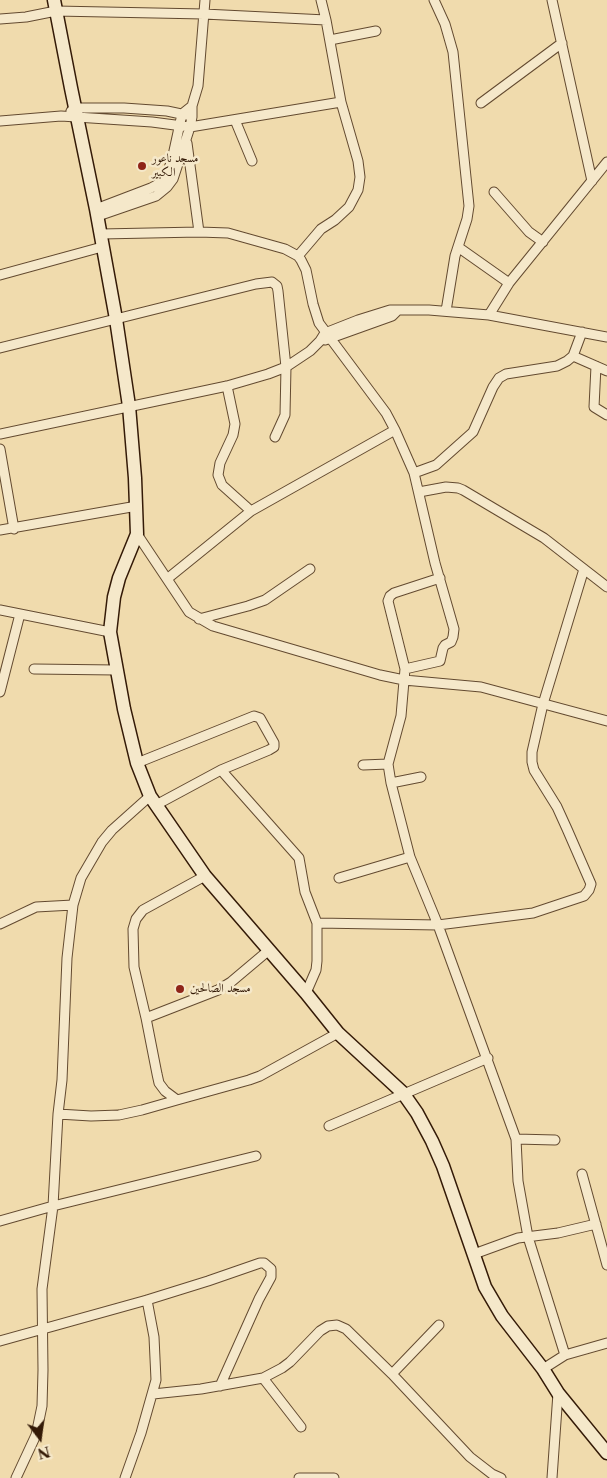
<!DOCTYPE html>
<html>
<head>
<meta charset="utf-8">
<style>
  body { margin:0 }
  #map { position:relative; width:607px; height:1478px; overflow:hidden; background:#f0dbad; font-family:"Libre Caslon Text",serif }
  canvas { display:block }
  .north { position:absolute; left:15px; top:1413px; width:50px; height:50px; -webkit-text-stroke:4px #f5e8ca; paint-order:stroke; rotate:165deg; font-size:14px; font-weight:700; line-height:20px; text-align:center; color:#341a07 }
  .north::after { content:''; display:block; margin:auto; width:18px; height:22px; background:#341a07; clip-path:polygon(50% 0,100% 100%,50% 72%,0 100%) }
</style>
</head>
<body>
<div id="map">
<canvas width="607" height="1478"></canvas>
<div class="north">N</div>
</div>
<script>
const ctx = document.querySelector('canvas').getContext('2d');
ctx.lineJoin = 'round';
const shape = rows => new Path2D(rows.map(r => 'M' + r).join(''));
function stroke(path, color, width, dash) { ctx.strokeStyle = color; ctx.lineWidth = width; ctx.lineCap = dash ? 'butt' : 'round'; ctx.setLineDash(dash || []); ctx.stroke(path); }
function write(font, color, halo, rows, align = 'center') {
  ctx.font = font + ' "Libre Caslon Text",Amiri,serif'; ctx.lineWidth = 5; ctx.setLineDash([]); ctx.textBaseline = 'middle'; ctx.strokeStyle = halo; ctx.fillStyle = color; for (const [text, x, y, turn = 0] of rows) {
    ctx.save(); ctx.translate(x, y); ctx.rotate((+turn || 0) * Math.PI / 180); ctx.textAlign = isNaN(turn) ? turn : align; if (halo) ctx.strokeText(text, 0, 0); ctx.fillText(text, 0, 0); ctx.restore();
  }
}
const street = shape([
  [434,0,445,24,453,52,469,206,467,219,455,256,446,311],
  [552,0,592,181],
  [0,19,26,17,56,11,204,14,326,20],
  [330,40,376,31],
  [481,103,562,43],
  [71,111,76,108,124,108,167,111,186,115],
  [235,120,252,161],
  [0,121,61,116,152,122,190,127,341,102],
  [187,143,199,232],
  [494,192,529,232,543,242],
  [96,209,151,188,162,182,166,176,172,160,182,114,192,106],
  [98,216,156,196,167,187,173,179,190,127,192,117,192,106,198,86,205,0],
  [101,234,199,232,228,233,285,249,298,256,301,260,306,270,313,304,319,323,386,413,395,430,414,473,435,563,454,629,453,637,451,642,445,645,443,648,440,661,405,669],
  [458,247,509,283],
  [298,256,321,229,335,220,349,207,358,190,360,177,358,161,341,102,326,20,321,0],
  [0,275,102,247],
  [489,315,509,283,607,162],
  [325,340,392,316,398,310],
  [0,348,256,284,272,282,277,286,278,291,286,367,285,415,275,437],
  [573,356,607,371],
  [596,366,594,407,607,415],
  [227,386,235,424,233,435,220,463,218,475,222,485,251,511],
  [0,434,227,386,268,374,286,367,310,351,320,341,325,333,358,320,390,310,429,310,489,315,607,337],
  [0,449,14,529],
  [414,473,436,465,473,432,493,387,499,378,506,374,557,366,567,361,573,356,582,332],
  [419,492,446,487,458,488,463,490,544,538,607,587],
  [0,530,137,506],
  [137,534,189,612,213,626,380,675,404,680,481,687,607,721],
  [440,578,394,593,390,596,388,601,405,669,401,716,388,764,391,783,410,857,438,925,516,1139,518,1181,528,1237,565,1355],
  [167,579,251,511,395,430],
  [0,610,110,632],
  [199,619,248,606,265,600,310,569],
  [34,669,116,670],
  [0,692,20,614],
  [137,763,254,716,260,718,274,743,274,747,269,750,221,770,156,805],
  [363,765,388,764],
  [221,770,299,858,305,892,317,923,317,961,316,970,306,993],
  [391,783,421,777],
  [205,876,143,910,136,919,133,929,134,967,146,1018,157,1074,159,1083,165,1091,177,1100,249,1080,260,1076,338,1033],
  [339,878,410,857],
  [317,923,438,925,533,913,584,896,589,890,591,884,567,829,557,807,534,770,532,762,532,752,543,704,584,569],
  [0,924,36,907,73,905],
  [146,1018,218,990,231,982,269,950],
  [58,1114,91,1116,119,1115,142,1110,177,1100],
  [329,1126,488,1058],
  [516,1139,555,1140],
  [582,1174,607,1265],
  [0,1221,53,1206,256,1156],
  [474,1254,518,1238,558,1233,596,1224],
  [0,1341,147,1300,208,1281,260,1263,264,1263,271,1269,271,1277,259,1299,220,1386],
  [543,1369,565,1355,607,1343],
  [392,1374,439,1325],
  [263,1378,301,1427],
  [153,1394,201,1389,263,1378,282,1368,290,1362,320,1331,328,1326,337,1325,346,1329,392,1374,470,1457,492,1474,501,1478],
  [16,1478,36,1435,42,1406,43,1370,42,1289,53,1206,58,1114,62,1080,67,958,73,905,81,878,102,842,112,830,150,796],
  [125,1478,141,1433,156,1380,154,1337,147,1300],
  [299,1478,334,1478],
  [552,1478,558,1393]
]);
const secondary = shape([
  [54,0,71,88,96,209,116,319,129,406,135,478,137,534,119,578,114,597,110,632,124,709,137,763,150,796,205,876,306,993,338,1033,403,1093,417,1113,432,1141,443,1166,485,1287,502,1316,543,1369,558,1393,607,1453]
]);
const markers = [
  [142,166,5,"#8f2418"],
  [180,989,5,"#8f2418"]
];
const poiNames = [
  ["مسجد ناعور",152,159],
  ["الكبير",152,173],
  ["مسجد الصالحين",190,989]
];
stroke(street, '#634a30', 11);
stroke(secondary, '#341a07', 15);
stroke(street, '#f5e8ca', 9);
stroke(secondary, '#f5e8ca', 12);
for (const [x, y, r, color] of markers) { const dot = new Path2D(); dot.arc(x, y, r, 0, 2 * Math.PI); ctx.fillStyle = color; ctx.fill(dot); stroke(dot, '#f5e8ca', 2); }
write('12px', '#341a07', '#f5e8ca', poiNames, 'left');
</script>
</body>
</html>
